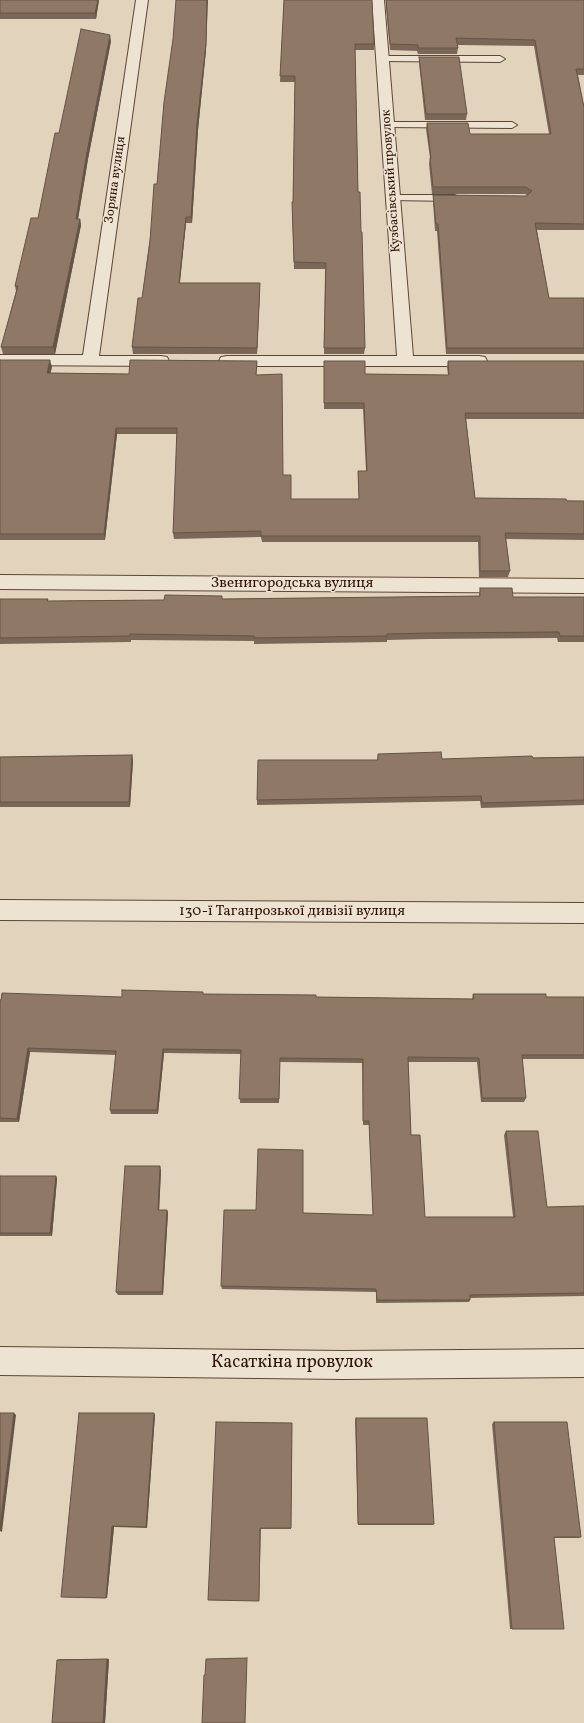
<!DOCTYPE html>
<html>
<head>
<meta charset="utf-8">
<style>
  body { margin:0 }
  canvas { display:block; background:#e2d4bc }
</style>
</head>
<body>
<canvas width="584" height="1723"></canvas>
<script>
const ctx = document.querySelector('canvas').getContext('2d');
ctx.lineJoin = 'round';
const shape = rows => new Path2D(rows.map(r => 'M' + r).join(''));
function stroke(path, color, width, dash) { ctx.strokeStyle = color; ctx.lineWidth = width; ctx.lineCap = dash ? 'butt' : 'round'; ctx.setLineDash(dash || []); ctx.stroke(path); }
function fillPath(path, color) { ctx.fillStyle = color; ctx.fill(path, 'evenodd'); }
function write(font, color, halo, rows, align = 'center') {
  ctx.font = font + ' Vollkorn,serif'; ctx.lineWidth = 3; ctx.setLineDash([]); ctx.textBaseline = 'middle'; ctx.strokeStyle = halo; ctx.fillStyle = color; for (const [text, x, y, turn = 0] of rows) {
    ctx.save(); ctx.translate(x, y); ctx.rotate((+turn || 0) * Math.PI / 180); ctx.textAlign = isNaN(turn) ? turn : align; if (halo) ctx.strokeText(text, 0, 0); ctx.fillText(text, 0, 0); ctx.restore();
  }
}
const service = shape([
  [382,56,500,56,505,59,500,62,379,61,377,59,379,57,382,56],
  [388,122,512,122,517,125,512,128,385,127,383,125,385,123,388,122],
  [393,195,455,195,460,198,455,201,389,200,388,198,393,195]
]);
const minor = shape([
  [136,0,148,0,99,356,161,356,167,357,169,361,167,365,161,366,0,365,0,355,83,355,136,0],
  [372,0,384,0,413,356,479,356,485,357,487,361,485,365,479,366,227,366,221,365,219,361,221,357,227,356,397,356,372,0],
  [0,575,584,579,584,593,0,589,0,575],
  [0,1347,343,1351,584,1349,584,1377,343,1379,0,1375,0,1347]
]);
const tertiary = shape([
  [0,900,584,903,584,923,0,920,0,900]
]);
const wall = shape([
  [0,0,99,0,96,19,0,19],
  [284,0,374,44,374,50,355,50,358,192,365,348,364,354,324,354,325,269,294,269,292,208,293,202,295,82,280,82],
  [386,0,584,0,584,75,578,75,584,107,584,230,537,230,549,298,584,298,584,354,446,354,437,231,435,231,433,202,433,195,526,196,527,195,525,194,432,194,429,164,430,158,426,129,427,123,470,134,549,134,534,46,457,45,458,48,457,54,418,54,417,51,390,50,386,6],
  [173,39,206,50,198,130,192,223,186,223,180,283,260,289,257,354,133,354,132,347,142,298,157,184],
  [111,41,88,159,78,219,80,219,81,225,55,354,3,354,1,347,16,291,15,286,38,218,59,133],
  [419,57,467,114,466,120,425,120,419,63],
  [0,360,52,367,50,373,129,374,257,361,256,375,283,475,291,499,359,499,358,471,366,471,363,409,324,409,324,361,365,374,448,375,447,367,448,361,584,361,584,419,466,419,475,498,584,501,584,540,506,539,510,571,508,577,479,577,478,542,262,542,261,537,174,539,173,533,177,434,117,434,105,540,0,540],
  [480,588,513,597,584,597,584,642,558,642,557,638,429,639,387,640,387,642,254,644,254,641,131,640,131,642,0,644,0,599,48,599,48,601,164,600,222,596,222,599,479,596],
  [378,754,442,759,584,757,584,805,481,808,480,801,257,805,257,800,377,760],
  [132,755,133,761,130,807,0,807,0,757],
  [203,992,203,994,316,997,472,999,473,994,546,997,584,997,584,1059,522,1059,526,1098,524,1102,481,1102,477,1062,408,1062,411,1135,425,1217,513,1217,504,1135,506,1131,547,1207,584,1206,584,1296,470,1298,470,1300,469,1302,376,1303,376,1292,222,1289,221,1286,303,1213,373,1215,369,1125,363,1125,362,1063,280,1062,279,1103,240,1103,241,1054,164,1053,158,1114,111,1114,110,1110,116,1055,30,1052,19,1122,0,1122,0,1000,122,997],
  [161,1170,159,1210,167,1210,168,1213,163,1295,118,1295,116,1292],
  [0,1176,56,1176,57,1179,52,1236,0,1236],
  [155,1415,147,1528,114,1527,107,1598,61,1597],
  [356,1418,434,1524,433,1525,358,1525,355,1420],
  [494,1422,581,1537,578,1538,554,1538,564,1629,510,1629,492,1424],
  [292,1423,291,1529,261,1529,259,1601,208,1600],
  [60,1659,109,1659,105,1723,57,1660]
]);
const shadedWall = shape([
  [98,0,99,0,96,19,95,13],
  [207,0,208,0,206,50,198,130,192,223,191,217,197,124],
  [110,35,111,41,88,159,77,225,76,219,87,152],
  [186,217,186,223,179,289,179,283],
  [80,219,81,225,55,354,53,347],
  [260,283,260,289,257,354,257,348],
  [50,360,52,367,49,380,47,373],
  [116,428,117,434,105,540,104,534],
  [132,755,133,761,130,807,129,802],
  [28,1048,30,1052,19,1122,17,1119],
  [163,1049,164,1053,158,1114,157,1110],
  [160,1166,161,1170,159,1213,158,1210],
  [56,1176,57,1179,52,1236,50,1233],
  [167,1210,168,1213,163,1295,162,1292],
  [14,1413,16,1415,2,1532,0,1531,0,1526],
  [154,1413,155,1415,147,1528,146,1527],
  [112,1526,114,1527,107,1598,106,1598],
  [107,1659,109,1659,105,1723,103,1723]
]);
const building = shape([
  [0,0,98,0,95,13,0,13,0,0],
  [176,0,207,0,206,44,197,124,191,217,186,217,179,283,260,283,257,348,132,347,138,298,142,298,150,241,154,184,157,184,164,102,173,39,176,0],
  [284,0,372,0,374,44,355,44,358,192,360,192,361,232,362,232,365,348,324,348,326,263,294,262,292,202,293,202,295,76,280,76,284,0],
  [386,0,584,0,584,69,576,69,584,107,584,224,535,223,549,298,584,298,584,348,447,348,438,224,436,224,433,195,526,196,532,191,526,187,433,187,430,158,431,158,427,123,468,123,470,134,551,134,535,40,456,38,458,48,418,48,418,45,390,44,386,0],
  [81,29,110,35,87,152,76,219,80,219,53,347,1,347,18,286,15,286,31,218,38,218,55,133,59,133,81,29],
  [419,57,459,57,467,114,426,114,419,57],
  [0,360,50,360,47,373,129,374,130,360,257,361,256,375,282,374,283,475,291,475,291,499,359,499,358,471,367,471,364,403,324,403,324,361,365,361,365,374,449,375,448,361,584,361,584,413,465,413,475,498,566,499,567,501,584,501,584,534,505,533,510,571,480,571,480,536,261,536,261,531,173,533,177,428,116,428,104,534,0,534,0,360],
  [480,588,512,588,513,597,584,597,584,636,560,636,559,632,430,633,387,634,387,636,254,638,254,636,130,634,130,636,0,638,0,599,48,599,47,601,164,600,165,595,222,596,222,599,480,596,480,588],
  [441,752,442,759,532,756,533,758,584,757,584,800,482,803,481,796,257,800,258,760,378,760,378,754,441,752],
  [132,755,129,802,0,802,0,757,132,755],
  [122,990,203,992,203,994,316,995,316,997,474,999,473,994,546,994,546,997,584,997,584,1055,522,1055,526,1098,482,1098,479,1058,408,1057,411,1135,420,1135,425,1217,515,1217,506,1131,538,1131,547,1207,584,1206,584,1293,470,1295,470,1300,377,1300,376,1289,221,1286,224,1210,256,1210,258,1149,303,1150,303,1213,373,1215,369,1121,363,1121,363,1059,280,1058,279,1099,239,1099,241,1050,163,1049,157,1110,110,1110,116,1051,28,1048,17,1119,0,1118,0,1000,1,1000,2,993,122,997,122,990],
  [125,1166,160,1166,158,1210,167,1210,162,1292,116,1292,125,1166],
  [0,1176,56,1176,50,1233,0,1233,0,1176],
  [0,1413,14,1413,0,1526,0,1413],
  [79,1413,154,1413,146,1527,112,1526,106,1598,61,1597,79,1413],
  [356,1418,427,1418,434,1524,358,1524,356,1418],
  [216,1422,292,1423,291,1528,260,1528,259,1601,208,1600,216,1422],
  [494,1422,567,1422,581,1537,554,1537,564,1629,512,1629,494,1422],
  [247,1658,245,1723,202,1723,204,1675,205,1675,206,1659,247,1658],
  [107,1659,103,1723,52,1723,57,1660,107,1659]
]);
const farStreetnames = [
  ["Зоряна вулиця",116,180,-82],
  ["Кузбасівський провулок",392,181,-94]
];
const streetNames = [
  ["Звенигородська вулиця",292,584],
  ["130-ї Таганрозької дивізії вулиця",292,912]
];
const nearStreetnames = [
  ["Касаткіна провулок",292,1364]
];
stroke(service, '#604434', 2);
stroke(minor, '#604434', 2);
stroke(tertiary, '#604434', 2);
fillPath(service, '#ece3d3');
fillPath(minor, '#ece3d3');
fillPath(tertiary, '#ece3d3');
fillPath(wall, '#7b6757');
fillPath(shadedWall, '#645447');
fillPath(building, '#8f7865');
stroke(building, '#645447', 1);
write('13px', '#351406', '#ece3d3', farStreetnames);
write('15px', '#351406', '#ece3d3', streetNames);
write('18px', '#351406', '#ece3d3', nearStreetnames);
</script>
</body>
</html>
